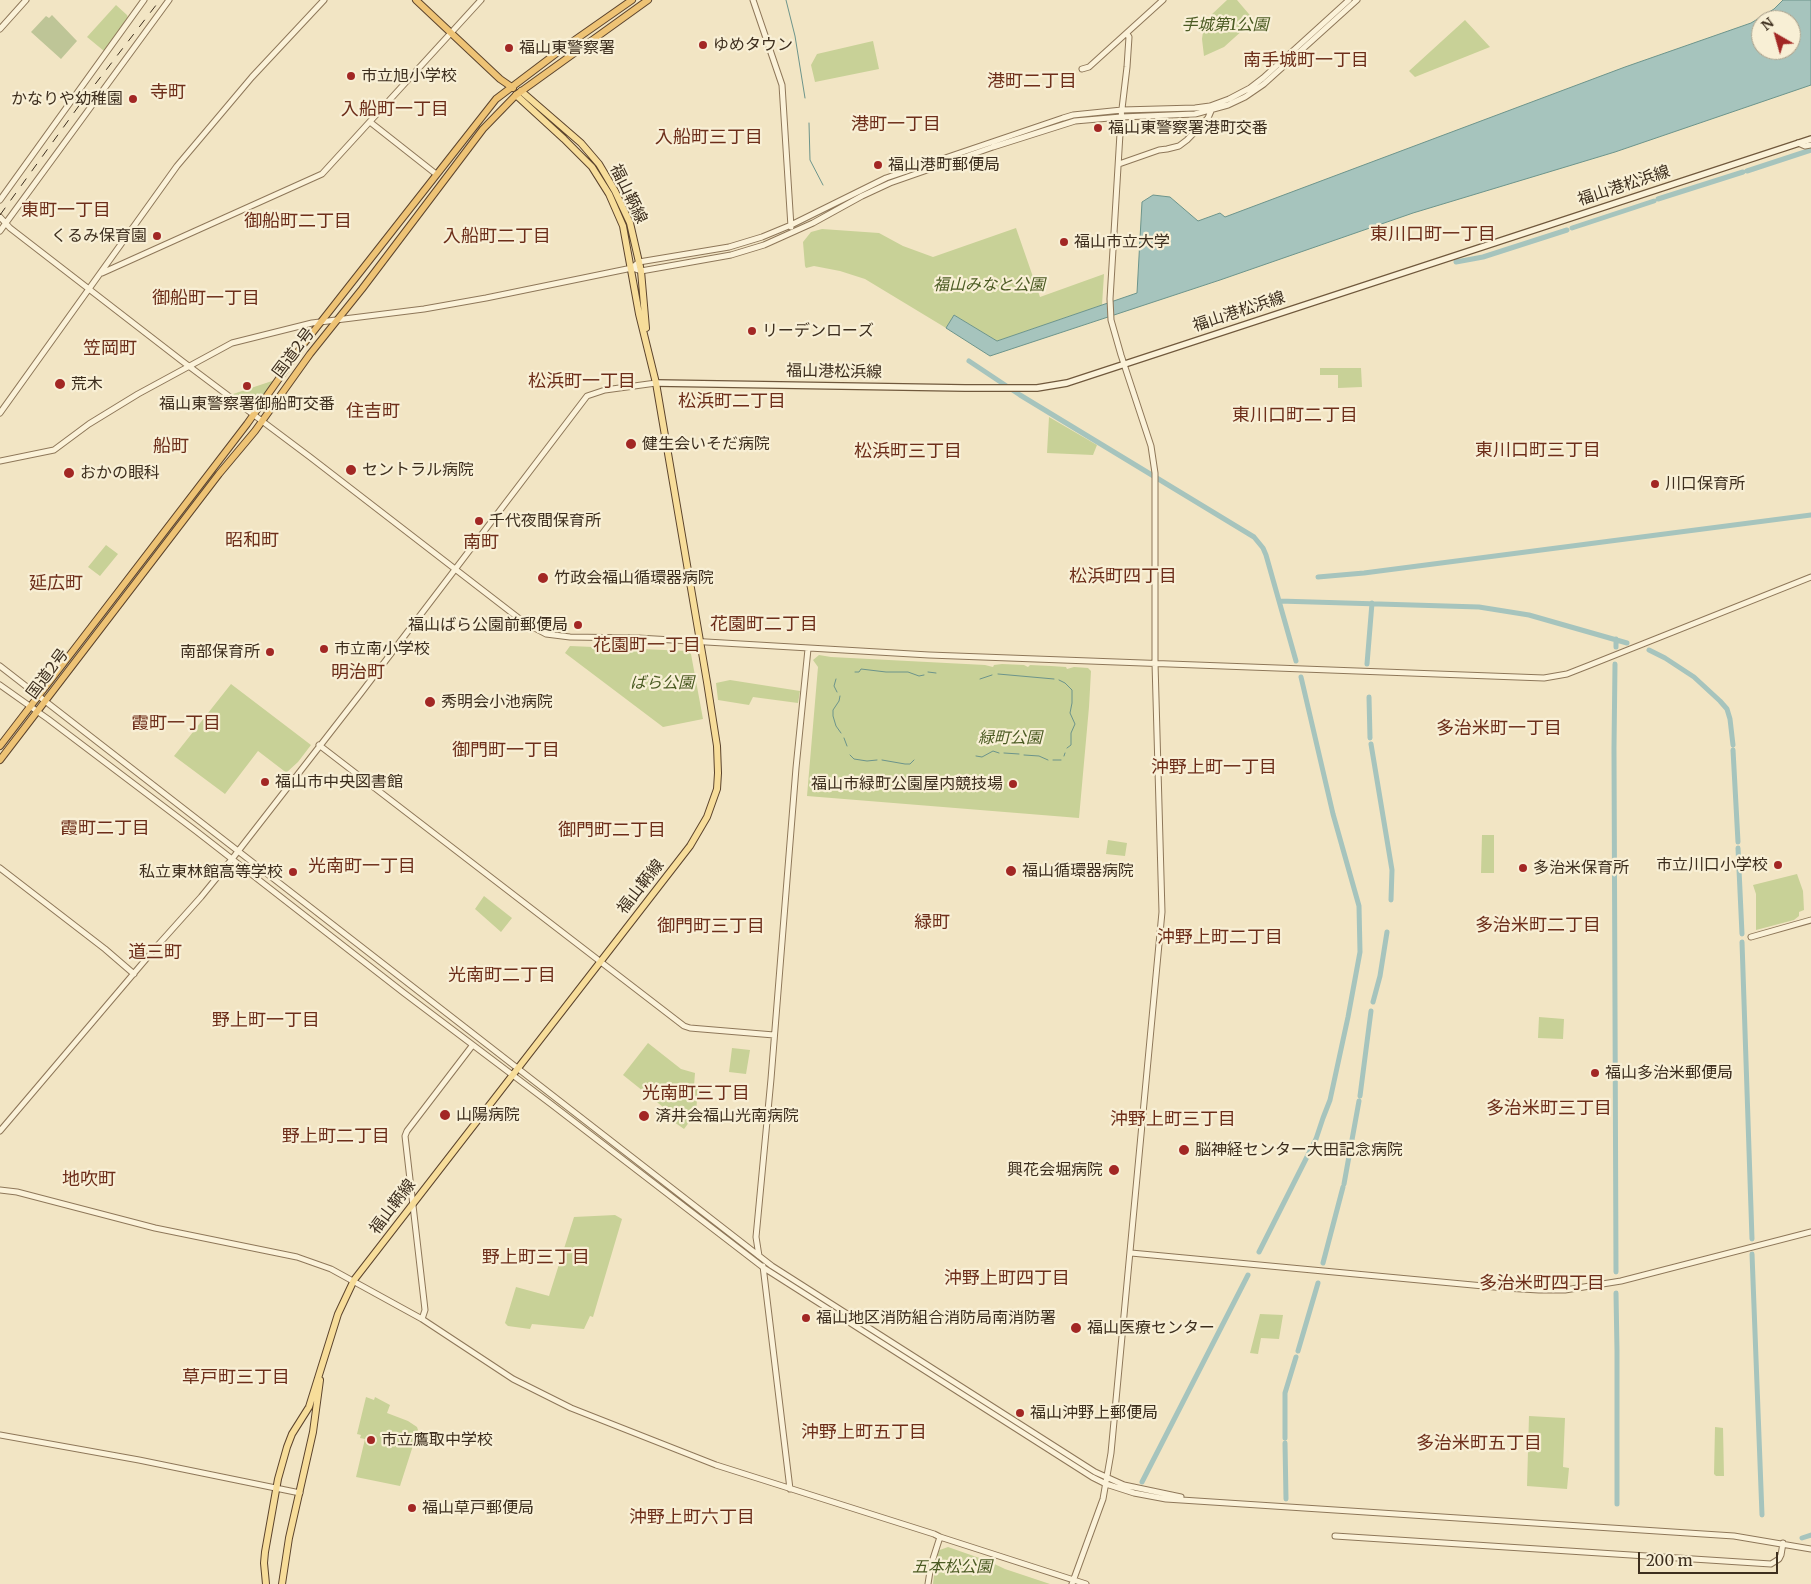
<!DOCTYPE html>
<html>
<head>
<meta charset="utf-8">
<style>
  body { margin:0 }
  #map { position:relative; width:1811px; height:1584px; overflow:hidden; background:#f2e5c4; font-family:Merriweather,serif }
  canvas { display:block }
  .north { position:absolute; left:1751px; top:10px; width:50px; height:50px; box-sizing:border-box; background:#f8efd5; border:1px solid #ada28c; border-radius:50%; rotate:322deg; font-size:14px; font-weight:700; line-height:20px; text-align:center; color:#3d2e1e }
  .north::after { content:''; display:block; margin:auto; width:18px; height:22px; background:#a22724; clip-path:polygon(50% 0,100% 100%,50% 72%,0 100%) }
  .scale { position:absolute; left:1638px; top:1552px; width:140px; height:22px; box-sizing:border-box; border:2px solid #3d2e1e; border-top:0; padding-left:6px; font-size:15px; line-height:18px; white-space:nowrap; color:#3d2e1e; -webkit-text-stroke:4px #f8efd5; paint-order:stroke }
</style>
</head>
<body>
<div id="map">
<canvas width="1811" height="1584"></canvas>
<div class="north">N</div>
<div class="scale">200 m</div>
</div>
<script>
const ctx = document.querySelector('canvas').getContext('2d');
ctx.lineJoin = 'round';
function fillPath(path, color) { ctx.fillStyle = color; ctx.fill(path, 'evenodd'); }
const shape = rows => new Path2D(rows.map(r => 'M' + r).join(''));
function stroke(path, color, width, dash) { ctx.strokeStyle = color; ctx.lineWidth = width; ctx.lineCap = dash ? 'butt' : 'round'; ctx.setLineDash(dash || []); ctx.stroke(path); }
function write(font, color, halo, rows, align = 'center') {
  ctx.font = font + ' Merriweather,"Noto Sans JP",serif'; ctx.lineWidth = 4.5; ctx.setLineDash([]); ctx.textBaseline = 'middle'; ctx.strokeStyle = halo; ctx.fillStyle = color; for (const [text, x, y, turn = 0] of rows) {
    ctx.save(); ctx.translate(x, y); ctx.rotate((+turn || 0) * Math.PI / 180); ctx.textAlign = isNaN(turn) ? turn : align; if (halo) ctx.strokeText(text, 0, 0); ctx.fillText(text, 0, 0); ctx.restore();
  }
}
const green = shape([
  [1227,0,1237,0,1254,20,1224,47,1204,56,1202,39,1204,25,1210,16],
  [116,5,127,15,128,18,104,51,87,37],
  [1465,20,1490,47,1415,77,1409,71],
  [873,41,879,69,815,82,811,65,817,54],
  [1016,228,1040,297,1104,274,1102,305,997,341,954,315,946,328,865,279,840,271,814,266,806,268,805,266,803,242,811,232,822,229,879,233,903,246,933,257],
  [1320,368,1361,368,1362,387,1338,388,1338,375,1320,375],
  [275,380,252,410,233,394],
  [1049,417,1097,445,1093,455,1047,453],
  [106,545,118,554,100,576,88,567],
  [570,646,688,651,691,654,703,719,663,727,565,653],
  [819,655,831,657,985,665,993,667,994,665,1002,664,1024,665,1028,667,1030,665,1051,666,1066,667,1067,669,1074,667,1088,668,1091,671,1089,707,1079,818,807,796,818,667,813,660],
  [730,680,800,691,798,703,753,697,749,705,718,700,716,683],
  [231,684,311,745,298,762,287,772,288,774,258,751,225,794,174,756],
  [1482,835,1494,835,1494,873,1481,873],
  [1108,840,1127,843,1125,856,1106,854],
  [1797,874,1803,891,1804,910,1799,912,1799,916,1794,920,1756,930,1756,894,1753,885],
  [484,896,512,918,501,932,475,909],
  [1539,1017,1564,1019,1563,1039,1538,1038],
  [648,1043,681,1069,695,1073,694,1086,698,1087,696,1113,684,1129,660,1112,663,1107,623,1075],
  [732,1048,750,1050,746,1074,729,1072],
  [615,1215,622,1219,593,1317,590,1316,584,1329,532,1324,530,1329,508,1326,505,1323,516,1287,549,1296,574,1217],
  [1260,1314,1283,1315,1279,1339,1261,1338,1258,1354,1250,1353],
  [366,1397,374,1400,375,1397,390,1405,387,1413,408,1421,417,1427,418,1430,400,1486,356,1477,365,1439,360,1438,361,1435,357,1434],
  [1529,1416,1565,1418,1563,1467,1569,1468,1567,1489,1527,1486],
  [1715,1427,1723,1428,1724,1476,1716,1476,1714,1474],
  [948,1547,988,1561,1005,1569,1050,1584,933,1584,937,1551]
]);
const cemetery = shape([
  [52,15,77,41,61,59,31,32,46,16,49,18]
]);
const water = shape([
  [1783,0,1811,0,1811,85,1615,152,1413,213,1220,280,990,356,946,328,954,315,997,341,1137,293,1142,202,1153,195,1170,197,1198,221,1220,213,1225,217,1625,67,1751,23,1774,9,1783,0],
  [1761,20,1791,20,1791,50,1761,50,1761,20]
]);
const stream = shape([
  [786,0,795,36,805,98],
  [809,123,810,160,823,185],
  [855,672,859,672,861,669,886,672,908,672,919,676,924,675],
  [928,672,936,673],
  [998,674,1054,679],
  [836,679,834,686,837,692],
  [980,679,992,675],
  [1059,680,1065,683,1072,690,1072,703,1070,713,1075,724,1071,733,1071,745,1067,748],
  [840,696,839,701,833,710,833,716,836,726,841,733],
  [844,738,847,746],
  [1004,753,1019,754],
  [850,755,854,759,867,761,877,760],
  [1024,755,1039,756,1048,760],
  [976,756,982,757,993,751,999,753],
  [1064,756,1065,753],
  [882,760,905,764,910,764,914,760],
  [1053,760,1061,760]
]);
const canal = shape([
  [1747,171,1811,150],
  [1658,199,1743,172],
  [1572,228,1654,201],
  [1456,262,1483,257,1567,230],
  [969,361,1020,395,1254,537,1263,548,1266,555,1296,661],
  [1318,577,1364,573,1811,515],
  [1279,601,1479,607,1529,615,1627,643],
  [1616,647,1616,639],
  [1649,650,1665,658,1694,677,1720,701,1727,709,1730,719,1733,745],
  [1367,664,1372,603],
  [1615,664,1614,748,1616,1272],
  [1369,697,1370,738],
  [1371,744,1392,870,1391,900],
  [1733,750,1738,842],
  [1738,848,1742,934],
  [1742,942,1752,1239],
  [1373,1002,1380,976,1387,932],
  [1360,1096,1371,1011],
  [1344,1184,1359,1101],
  [1259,1252,1316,1139,1323,1118,1330,1100,1348,1017,1360,952,1359,906,1333,814,1301,677],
  [1752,1254,1762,1515],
  [1323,1263,1343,1187],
  [1616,1293,1617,1351,1617,1504],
  [1298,1351,1318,1283],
  [1285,1438,1285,1393,1296,1357],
  [1285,1443,1286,1499],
  [1142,1482,1248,1275],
  [1802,1538,1811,1535]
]);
const tertiary = shape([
  [753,0,782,85,791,227],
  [0,29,26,0],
  [1082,69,1089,67,1163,0],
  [370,122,436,174],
  [1798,143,1805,146,1811,145],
  [1119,164,1159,150,1167,149,1179,146,1187,140,1208,118,1211,111],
  [0,200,144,0],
  [0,217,10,228,182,361,310,457,525,623,546,634,570,637,638,638,929,655,1544,678,1567,674,1590,665,1811,577],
  [0,231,169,0],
  [632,268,641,271,731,255,764,245,813,223,862,196,890,183,993,147,1075,121,1121,117,1195,114,1228,105,1245,97,1264,84,1357,0],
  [102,273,322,174,481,0],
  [0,413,177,166,252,77,324,0],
  [0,461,54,450,89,424,138,394,232,343,312,323,424,309,486,298,632,268,639,262,729,247,762,237,791,225,886,178,1063,118,1073,115,1122,110,1195,108,1210,106,1229,99,1250,88,1263,78,1349,0],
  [0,666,772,1266,1095,1472,1124,1485,1181,1497],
  [0,685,48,719,196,831,404,993,551,1104,764,1268,1092,1477,1106,1484,1134,1493,1166,1499,1734,1536,1811,1549],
  [319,745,684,1026,690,1028,774,1035],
  [0,868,105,949,134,974],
  [1751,937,1811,920],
  [0,1131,158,945,201,897,232,859,361,693,587,396,605,390,656,383],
  [0,1190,17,1192,155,1228,297,1257,331,1269,422,1319,513,1379,571,1408,716,1465,934,1534,940,1537,1086,1584],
  [1131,1253,1505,1288,1539,1290,1565,1290,1621,1281,1811,1232],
  [759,1256,756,1237,771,1079,796,768,808,649],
  [763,1266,790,1489],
  [422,1319,425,1310,424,1301,405,1136,407,1131,472,1046],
  [0,1435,139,1460,300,1493],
  [1335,1536,1771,1564,1779,1559,1781,1555,1783,1543],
  [928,1584,931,1565,940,1537],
  [1072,1584,1103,1499,1111,1453,1162,912,1155,663,1155,473,1151,446,1121,355,1111,320,1110,299,1121,117,1127,67,1129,37,1127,34]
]);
const secondary = shape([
  [656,383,965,388,1037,388,1067,383,1811,139]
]);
const primary = shape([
  [521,91,581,143,599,164,615,191,630,223,641,271,646,328],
  [266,1584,264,1563,265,1552,278,1479,287,1447,292,1434,309,1407,338,1314,354,1280,690,846,707,817,717,789,718,773,717,746,707,682,656,383,639,314,623,226,609,194,592,167,564,139,516,95],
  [282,1584,289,1538,313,1432,320,1380]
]);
const trunk = shape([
  [416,0,500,79,513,88],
  [0,746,247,424,302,346,496,99,562,49,632,0],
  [0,760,219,474,255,431,310,354,362,289,483,129,516,95,648,0]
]);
const rail = shape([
  [0,215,86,96,160,0]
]);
const markers = [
  [703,45,5,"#a22724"],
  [509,48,5,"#a22724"],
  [351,76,5,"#a22724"],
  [133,99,5,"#a22724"],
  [1098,128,5,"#a22724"],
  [878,165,5,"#a22724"],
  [157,236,5,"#a22724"],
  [1064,242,5,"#a22724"],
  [752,331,5,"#a22724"],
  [60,384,6,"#a22724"],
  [247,386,5,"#a22724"],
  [631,444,6,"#a22724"],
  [351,470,6,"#a22724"],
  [69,473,6,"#a22724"],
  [1655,484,5,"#a22724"],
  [479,521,5,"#a22724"],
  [543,578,6,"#a22724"],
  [578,625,5,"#a22724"],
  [324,649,5,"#a22724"],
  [270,652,5,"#a22724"],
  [430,702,6,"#a22724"],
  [265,782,5,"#a22724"],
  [1013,784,5,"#a22724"],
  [1778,865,5,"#a22724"],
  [1523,868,5,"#a22724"],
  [1011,871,6,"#a22724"],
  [293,872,5,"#a22724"],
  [1595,1073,5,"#a22724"],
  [445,1115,6,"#a22724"],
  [644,1116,6,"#a22724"],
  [1184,1150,6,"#a22724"],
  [1114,1170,6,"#a22724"],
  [806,1318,5,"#a22724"],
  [1076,1328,6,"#a22724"],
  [1020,1413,5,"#a22724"],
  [371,1440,5,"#a22724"],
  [412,1508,5,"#a22724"]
];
const parkNames = [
  ["手城第1公園",1225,25],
  ["福山みなと公園",989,285],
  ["ばら公園",662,683],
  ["緑町公園",1010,738],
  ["五本松公園",952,1567]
];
const poiNames = [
  ["ゆめタウン",713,45],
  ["福山東警察署",519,48],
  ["市立旭小学校",361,76],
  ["かなりや幼稚園",123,99,"right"],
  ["福山東警察署港町交番",1108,128],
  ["福山港町郵便局",888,165],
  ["くるみ保育園",147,236,"right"],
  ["福山市立大学",1074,242],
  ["リーデンローズ",762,331],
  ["荒木",71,384],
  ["福山東警察署御船町交番",247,404,"center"],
  ["健生会いそだ病院",642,444],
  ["セントラル病院",362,470],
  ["おかの眼科",80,473],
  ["川口保育所",1665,484],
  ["千代夜間保育所",489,521],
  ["竹政会福山循環器病院",554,578],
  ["福山ばら公園前郵便局",568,625,"right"],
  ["市立南小学校",334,649],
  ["南部保育所",260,652,"right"],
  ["秀明会小池病院",441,702],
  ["福山市中央図書館",275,782],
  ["福山市緑町公園屋内競技場",1003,784,"right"],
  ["市立川口小学校",1768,865,"right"],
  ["多治米保育所",1533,868],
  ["福山循環器病院",1022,871],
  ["私立東林館高等学校",283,872,"right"],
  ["福山多治米郵便局",1605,1073],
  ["山陽病院",456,1115],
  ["済井会福山光南病院",655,1116],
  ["脳神経センター大田記念病院",1195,1150],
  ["興花会堀病院",1103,1170,"right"],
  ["福山地区消防組合消防局南消防署",816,1318],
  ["福山医療センター",1087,1328],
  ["福山沖野上郵便局",1030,1413],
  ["市立鷹取中学校",381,1440],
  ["福山草戸郵便局",422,1508]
];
const streetNames = [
  ["福山港松浜線",1624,186,-18],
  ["福山鞆線",628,194,64],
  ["福山港松浜線",1239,312,-18],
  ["国道2号",294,353,-53],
  ["福山港松浜線",834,372,1],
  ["国道2号",48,674,-53],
  ["福山鞆線",641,887,-52],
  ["福山鞆線",393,1207,-53]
];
const neighbourhoodNames = [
  ["南手城町一丁目",1306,61],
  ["港町二丁目",1032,82],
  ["寺町",168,93],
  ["入船町一丁目",395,110],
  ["港町一丁目",896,125],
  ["入船町三丁目",709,138],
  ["東町一丁目",66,211],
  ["御船町二丁目",298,222],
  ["東川口町一丁目",1433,235],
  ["入船町二丁目",497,237],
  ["御船町一丁目",206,299],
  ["笠岡町",110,349],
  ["松浜町一丁目",582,382],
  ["松浜町二丁目",732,402],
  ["住吉町",373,412],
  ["東川口町二丁目",1295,416],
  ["船町",171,447],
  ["東川口町三丁目",1538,451],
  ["松浜町三丁目",908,452],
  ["昭和町",252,541],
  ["南町",481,543],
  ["松浜町四丁目",1123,577],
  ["延広町",56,584],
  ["花園町二丁目",764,625],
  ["花園町一丁目",647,646],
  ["明治町",358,673],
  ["霞町一丁目",176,724],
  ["多治米町一丁目",1499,729],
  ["御門町一丁目",506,751],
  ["沖野上町一丁目",1214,768],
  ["霞町二丁目",105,829],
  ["御門町二丁目",612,831],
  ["光南町一丁目",362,867],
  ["緑町",932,923],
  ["多治米町二丁目",1538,926],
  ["御門町三丁目",711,927],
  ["沖野上町二丁目",1220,938],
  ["道三町",155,953],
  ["光南町二丁目",502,976],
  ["野上町一丁目",266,1021],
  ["光南町三丁目",696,1094],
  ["多治米町三丁目",1549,1109],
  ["沖野上町三丁目",1173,1120],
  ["野上町二丁目",336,1137],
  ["地吹町",89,1180],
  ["野上町三丁目",536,1258],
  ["沖野上町四丁目",1007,1279],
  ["多治米町四丁目",1542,1284],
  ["草戸町三丁目",236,1378],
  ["沖野上町五丁目",864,1433],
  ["多治米町五丁目",1479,1444],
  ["沖野上町六丁目",692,1518]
];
fillPath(green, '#c8d197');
fillPath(cemetery, '#bec597');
fillPath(water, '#a6c4bd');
stroke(water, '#6c948b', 1);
stroke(stream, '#6c948b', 1);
stroke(canal, '#a6c4bd', 5);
stroke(tertiary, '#8e7759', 7);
stroke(secondary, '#70583c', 8);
stroke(primary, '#5c442d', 8);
stroke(trunk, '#5c442d', 8);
stroke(tertiary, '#fbf2d9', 5);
stroke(secondary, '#fbf2d9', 5.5);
stroke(primary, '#f7dd9a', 6);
stroke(trunk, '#eec375', 6);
stroke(rail, '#3d2e1e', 1, [9, 9]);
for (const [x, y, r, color] of markers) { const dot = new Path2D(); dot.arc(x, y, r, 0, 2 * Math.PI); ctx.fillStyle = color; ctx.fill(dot); stroke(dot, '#f8efd5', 2); }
write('italic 16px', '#4b5b23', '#f8efd5', parkNames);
write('16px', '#3d2e1e', '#f8efd5', poiNames, 'left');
write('16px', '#3d2e1e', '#f8efd5', streetNames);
write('18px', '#6d2e1a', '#f8efd5', neighbourhoodNames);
</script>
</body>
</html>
